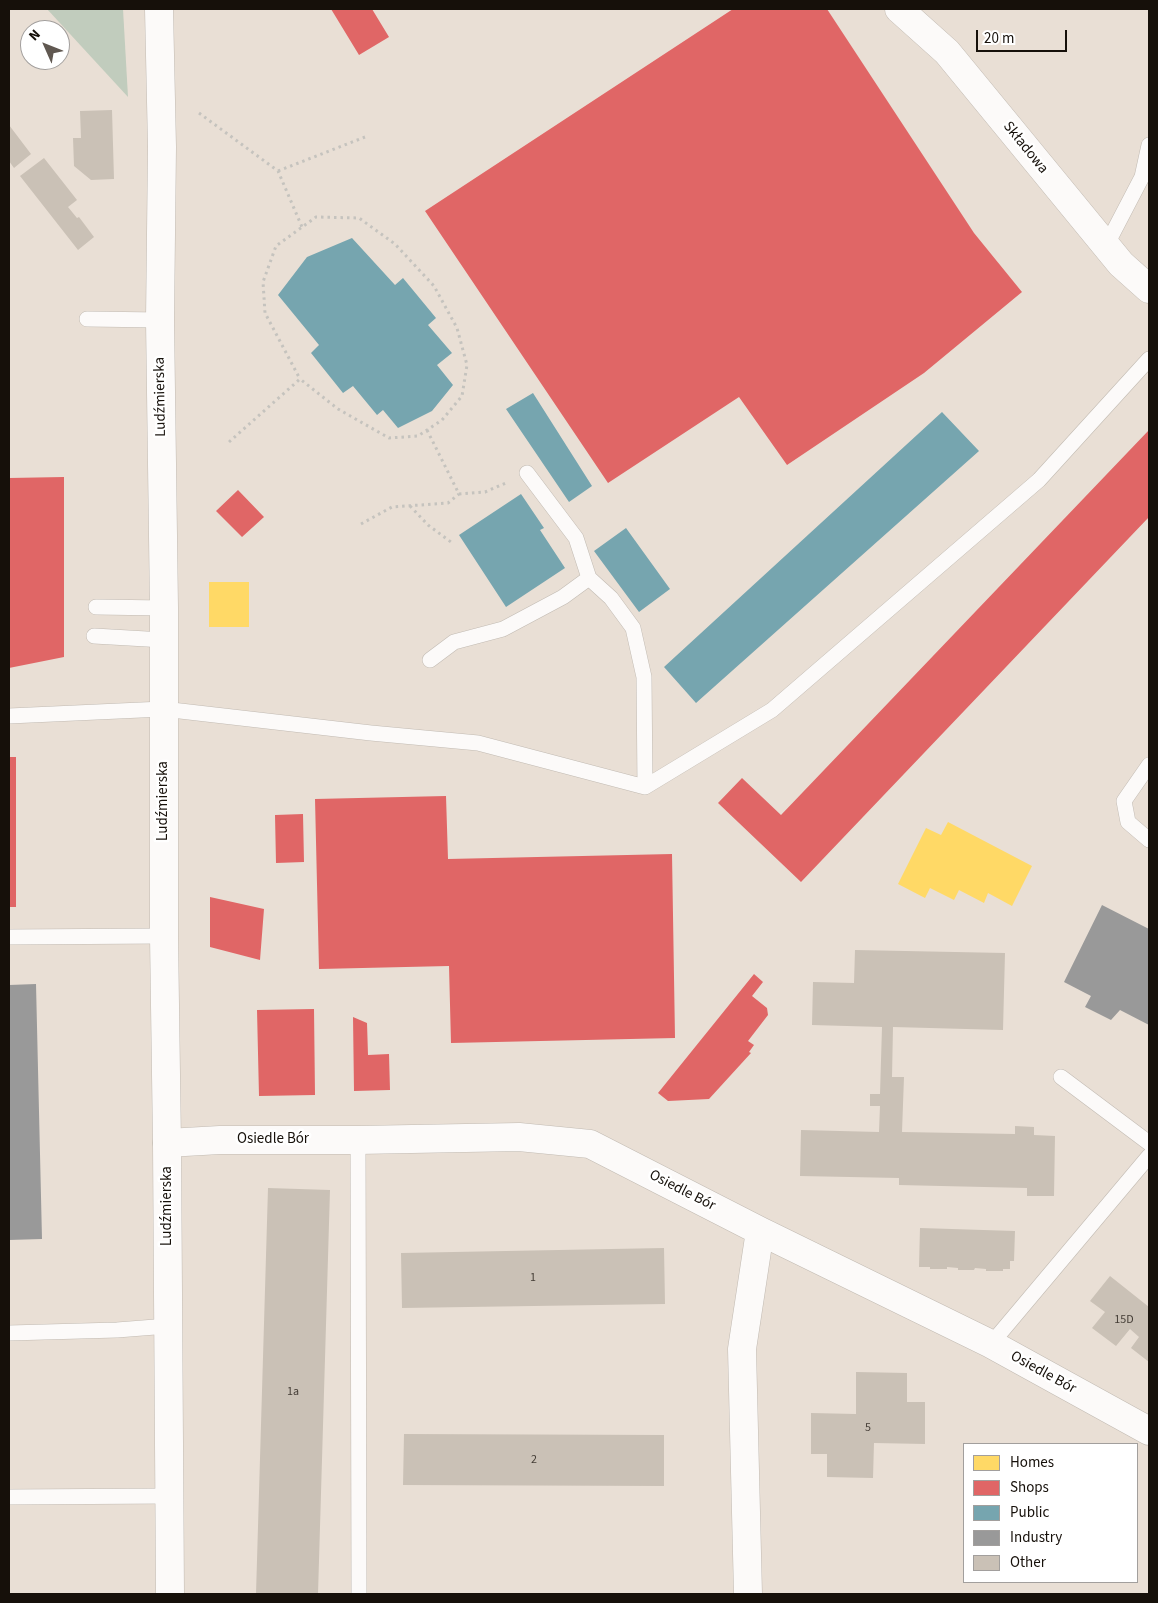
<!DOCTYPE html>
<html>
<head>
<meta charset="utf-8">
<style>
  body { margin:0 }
  #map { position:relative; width:1158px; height:1603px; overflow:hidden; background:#e9dfd5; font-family:"Source Sans 3",sans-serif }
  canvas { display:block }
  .frame { position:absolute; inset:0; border:10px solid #16100a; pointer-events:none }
  .legend { position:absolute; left:963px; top:1443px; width:175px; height:140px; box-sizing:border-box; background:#fff; border:1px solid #a29f9d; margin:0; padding:6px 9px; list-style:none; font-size:15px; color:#16100a }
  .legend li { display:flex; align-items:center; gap:10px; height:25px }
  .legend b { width:25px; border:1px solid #a29f9d }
  .north { position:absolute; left:20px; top:20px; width:50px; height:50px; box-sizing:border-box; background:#fff; border:1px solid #a29f9d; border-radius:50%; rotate:314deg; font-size:14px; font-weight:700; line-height:20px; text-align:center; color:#16100a }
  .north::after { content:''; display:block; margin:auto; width:18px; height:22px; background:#605851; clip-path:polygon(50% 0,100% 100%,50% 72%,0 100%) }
  .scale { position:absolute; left:976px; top:30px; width:91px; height:22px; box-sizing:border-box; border:2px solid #16100a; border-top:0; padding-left:6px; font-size:15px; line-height:18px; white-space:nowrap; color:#16100a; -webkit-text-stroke:4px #fff; paint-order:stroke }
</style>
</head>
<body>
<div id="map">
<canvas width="1158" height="1603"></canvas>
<div class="frame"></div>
<ul class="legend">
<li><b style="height:14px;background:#ffd966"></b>Homes</li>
<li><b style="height:14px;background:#e06666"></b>Shops</li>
<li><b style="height:14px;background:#76a5af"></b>Public</li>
<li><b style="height:14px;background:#999"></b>Industry</li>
<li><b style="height:14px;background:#cac1b6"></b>Other</li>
</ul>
<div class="north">N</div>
<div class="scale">20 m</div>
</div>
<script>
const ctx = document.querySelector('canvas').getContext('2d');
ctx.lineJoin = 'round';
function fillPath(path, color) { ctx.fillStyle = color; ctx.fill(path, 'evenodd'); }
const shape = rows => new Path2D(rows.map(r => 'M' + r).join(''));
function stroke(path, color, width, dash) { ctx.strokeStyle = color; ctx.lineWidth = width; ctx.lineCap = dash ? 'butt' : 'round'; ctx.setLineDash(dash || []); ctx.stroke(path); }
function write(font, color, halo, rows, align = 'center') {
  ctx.font = font + ' "Source Sans 3",sans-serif'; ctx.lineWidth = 5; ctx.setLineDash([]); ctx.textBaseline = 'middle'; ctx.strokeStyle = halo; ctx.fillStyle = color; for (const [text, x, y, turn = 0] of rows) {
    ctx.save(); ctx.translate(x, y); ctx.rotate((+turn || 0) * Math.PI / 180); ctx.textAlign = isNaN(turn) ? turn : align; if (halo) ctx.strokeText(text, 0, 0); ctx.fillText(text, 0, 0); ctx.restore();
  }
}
const green = shape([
  [47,9,123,9,128,97]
]);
const homes = shape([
  [209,582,249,582,249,627,209,627],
  [948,822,1032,866,1012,906,988,893,984,903,959,890,954,900,930,888,925,898,898,884,926,828,941,835]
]);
const shops = shape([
  [331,9,372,9,389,37,359,55],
  [733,9,827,9,974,233,1022,292,924,373,787,465,739,397,608,483,425,211],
  [1149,430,1149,517,801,882,718,803,742,778,781,815],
  [64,477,64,657,9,668,9,478],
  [238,490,264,517,242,537,216,511],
  [9,757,16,757,16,907,9,907],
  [446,796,448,859,672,854,675,1038,451,1043,449,966,319,969,315,799],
  [303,814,304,862,276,863,275,815],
  [210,897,264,909,260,960,210,947],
  [754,974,763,982,752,996,767,1008,768,1015,748,1041,754,1045,749,1052,751,1053,709,1099,668,1101,658,1093],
  [314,1009,315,1095,259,1096,257,1010],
  [353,1017,367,1023,368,1055,389,1054,390,1090,354,1091]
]);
const public = shape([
  [352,238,395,285,403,278,436,318,428,325,452,353,437,365,453,385,432,411,398,428,383,410,377,415,353,386,343,393,311,353,319,345,278,295,307,257],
  [533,393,592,486,569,502,506,409],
  [942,412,979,451,696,703,664,667],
  [521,494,544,528,540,530,565,568,506,607,459,535],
  [626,528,670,589,639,612,594,551]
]);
const industry = shape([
  [1102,905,1149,929,1149,1025,1120,1010,1111,1020,1085,1007,1091,996,1064,982],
  [36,984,42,1239,9,1240,9,985]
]);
const building = shape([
  [112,110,114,179,91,180,74,166,73,138,81,138,80,111],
  [9,125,31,154,14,168,9,161],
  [44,158,77,200,68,207,77,218,79,217,94,237,78,250,20,176],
  [855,950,1005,953,1003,1030,893,1027,892,1077,904,1077,902,1132,1015,1134,1015,1126,1034,1127,1034,1135,1055,1136,1054,1196,1027,1196,1027,1188,899,1185,899,1178,800,1176,801,1130,879,1132,880,1106,870,1106,870,1094,880,1094,882,1027,812,1025,813,982,854,983],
  [268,1188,330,1190,318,1594,256,1594],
  [920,1228,1015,1231,1014,1261,1010,1261,1010,1269,1003,1269,1003,1271,986,1271,986,1269,975,1268,974,1270,958,1270,958,1268,947,1267,947,1269,930,1269,930,1267,919,1267],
  [664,1248,665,1304,402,1308,401,1253],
  [1110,1276,1149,1307,1149,1362,1131,1348,1139,1337,1130,1329,1116,1346,1092,1328,1105,1312,1090,1301],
  [856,1372,907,1373,907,1402,925,1402,925,1444,874,1443,873,1478,827,1477,827,1454,811,1454,811,1413,856,1414],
  [404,1434,664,1435,664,1486,403,1485]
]);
const path = shape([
  [199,113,278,171,302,227],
  [278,171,365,137],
  [427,430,459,494,485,492,508,482],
  [229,442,300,379,338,409,389,438,418,436,442,420,462,396,467,365,457,328,434,286,395,244,359,218,316,217,276,246,263,282,265,313,300,379],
  [410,506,428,525,451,542],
  [361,524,392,507,448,503,459,494]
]);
const lane = shape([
  [1106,246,1142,177,1149,145],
  [87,319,160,320],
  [527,473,576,538,589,578],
  [96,607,164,608],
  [94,636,164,640],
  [430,660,454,642,503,629,563,597,589,578,611,598,633,628,644,677,645,787],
  [9,716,163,709,371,733,478,743,645,787,772,710,1039,480,1149,359],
  [1149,765,1124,801,1128,822,1149,840],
  [9,937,164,936],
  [1061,1077,1149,1143],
  [358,1140,359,1594],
  [9,1333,117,1330,168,1326],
  [991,1344,1149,1156],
  [9,1497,170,1496]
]);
const street = shape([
  [899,9,947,52,1121,264,1149,289],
  [167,1143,220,1140,358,1140,519,1137,590,1144,760,1231,991,1344,1149,1431],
  [748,1594,742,1349,760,1231]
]);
const primary = shape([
  [159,9,162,147,160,320,164,608,164,936,167,1143,170,1594]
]);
const numberNames = [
  ["1",533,1278],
  ["15D",1124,1320],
  ["1a",293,1392],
  ["5",868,1428],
  ["2",534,1460]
];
const streetNames = [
  ["Składowa",1025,148,51],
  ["Ludźmierska",161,397,-91],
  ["Ludźmierska",164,801,-90],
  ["Osiedle Bór",273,1140],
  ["Osiedle Bór",682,1191,27],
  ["Ludźmierska",168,1206,-90],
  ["Osiedle Bór",1043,1373,29]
];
fillPath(green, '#c1ccbd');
fillPath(homes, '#ffd966');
fillPath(shops, '#e06666');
fillPath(public, '#76a5af');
fillPath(industry, '#999');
fillPath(building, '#cac1b6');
stroke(lane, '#c1bab2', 16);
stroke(street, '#c1bab2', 29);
stroke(primary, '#c1bab2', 29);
stroke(path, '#c5c3be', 3, [2.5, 4]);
stroke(lane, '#fcfaf9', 15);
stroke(street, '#fcfaf9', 28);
stroke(primary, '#fcfaf9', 28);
write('12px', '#433c35', null, numberNames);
write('15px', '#16100a', '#fff', streetNames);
</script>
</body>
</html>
